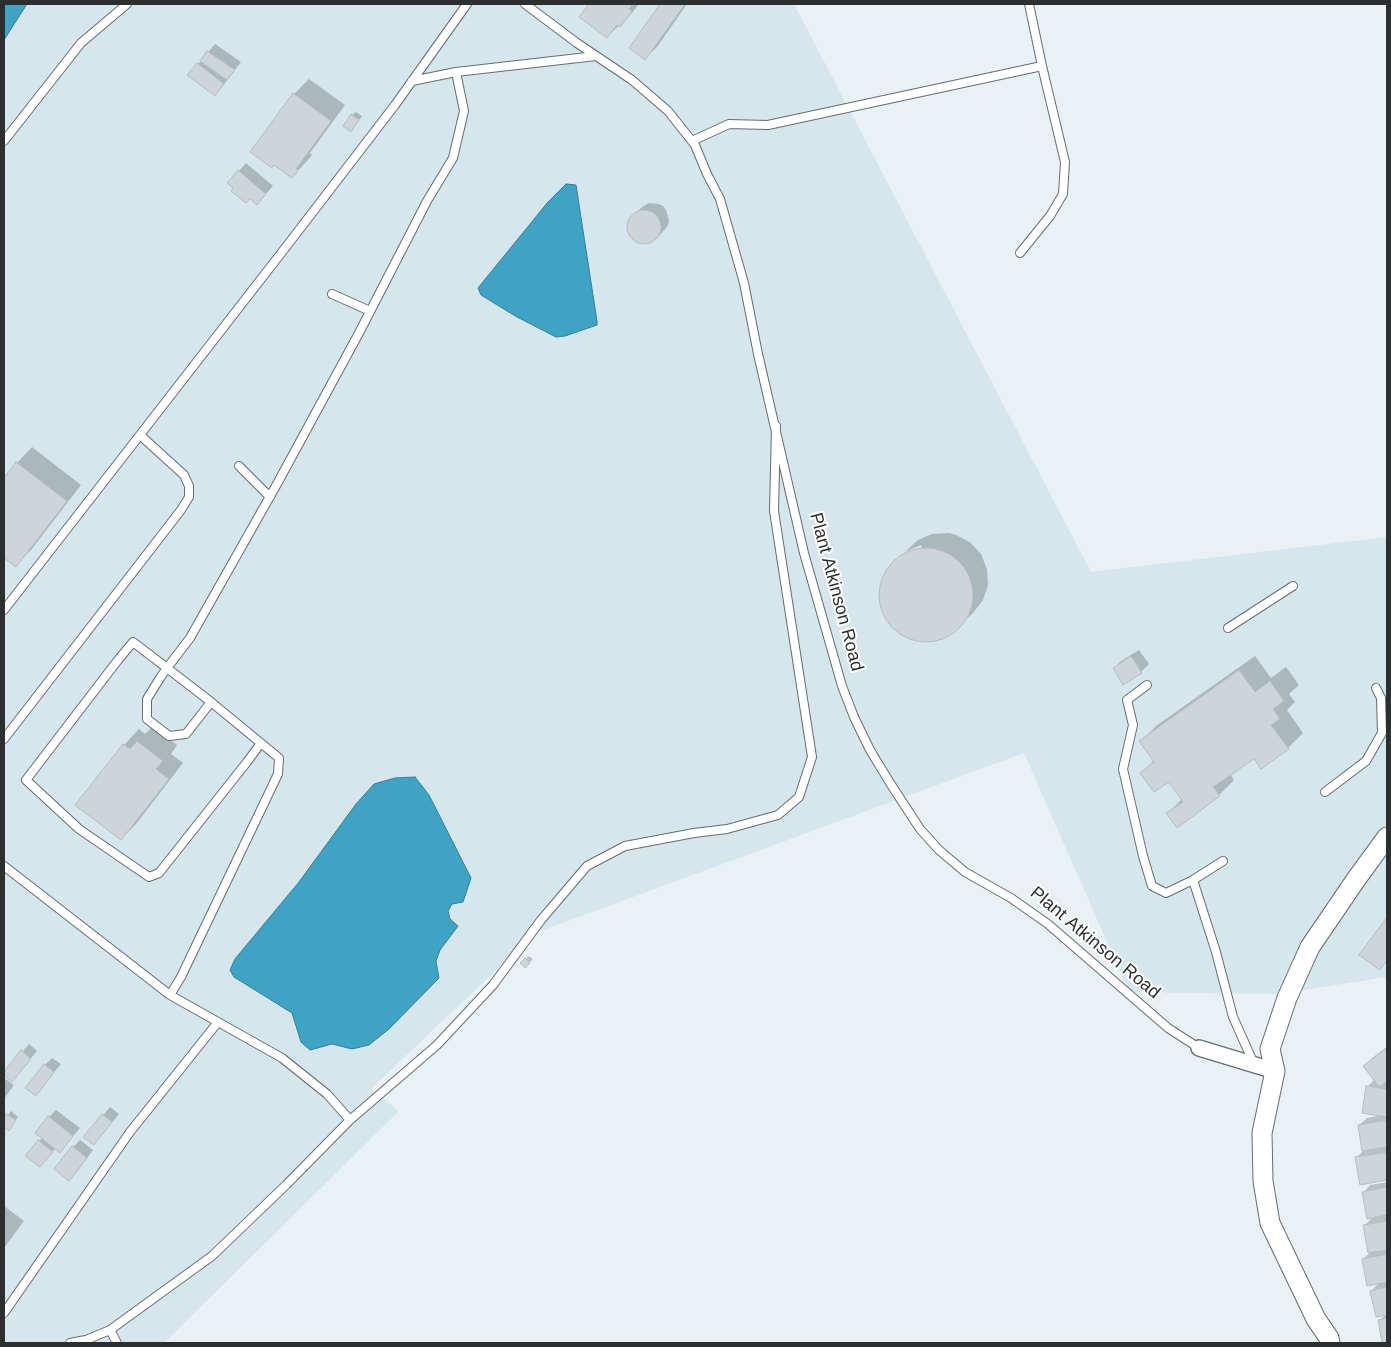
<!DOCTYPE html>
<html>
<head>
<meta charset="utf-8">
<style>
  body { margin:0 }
  #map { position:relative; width:1391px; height:1347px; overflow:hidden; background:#e9f1f4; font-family:Arial,sans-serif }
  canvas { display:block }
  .frame { position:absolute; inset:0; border:5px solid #2c2f30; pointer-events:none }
</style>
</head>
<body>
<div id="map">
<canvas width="1391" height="1347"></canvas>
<div class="frame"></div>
</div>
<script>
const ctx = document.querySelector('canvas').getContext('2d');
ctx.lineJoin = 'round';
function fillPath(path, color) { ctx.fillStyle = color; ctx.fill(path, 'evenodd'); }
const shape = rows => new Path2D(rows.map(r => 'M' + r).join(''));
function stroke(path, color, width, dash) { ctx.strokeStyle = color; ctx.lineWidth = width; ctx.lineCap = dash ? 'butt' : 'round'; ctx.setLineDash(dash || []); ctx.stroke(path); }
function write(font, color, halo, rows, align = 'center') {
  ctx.font = font + ' Arial,sans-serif'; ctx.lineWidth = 4; ctx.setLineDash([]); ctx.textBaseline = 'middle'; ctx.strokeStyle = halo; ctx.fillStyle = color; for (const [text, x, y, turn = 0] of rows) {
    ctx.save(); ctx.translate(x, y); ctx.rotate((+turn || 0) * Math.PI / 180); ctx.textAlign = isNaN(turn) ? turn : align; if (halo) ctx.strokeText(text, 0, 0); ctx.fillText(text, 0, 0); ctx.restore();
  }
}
const built = shape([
  [4,4,794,4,1091,572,1387,537,1387,977,1278,994,1129,992,1024,753,535,933,371,1089,399,1111,164,1343,4,1343]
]);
const water = shape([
  [4,4,27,4,4,40,4,4],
  [566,184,576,185,597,321,597,325,565,336,556,337,517,317,481,295,478,288,548,202,566,184],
  [415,777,429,795,471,878,463,902,452,904,448,911,450,919,458,926,440,950,436,961,439,978,389,1029,369,1045,352,1049,332,1044,310,1050,301,1042,292,1013,234,977,230,970,235,959,299,882,356,804,374,784,395,778,415,777]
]);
const shadow = shape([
  [591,4,639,4,631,14,607,37,581,17],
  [662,4,687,4,657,47,645,58,631,48],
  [215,44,241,62,222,87,215,94,198,64],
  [309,79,345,105,310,153,312,155,307,161,292,177,294,94],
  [356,112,362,116,354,127,352,115],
  [246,163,273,186,264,196,250,197,239,171],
  [649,203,658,204,663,206,666,210,668,216,669,222,667,227,656,239,648,243,640,243,631,236,629,231,628,225,630,220,634,215,642,207],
  [32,447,81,485,31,550,15,566,4,557,4,480,17,463],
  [949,533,956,535,970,542,981,554,987,569,988,585,983,600,973,613,950,633,936,639,920,640,905,635,892,626,884,612,880,596,882,581,890,567,901,555,922,548,921,545,905,552,918,540,932,534],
  [1139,650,1149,664,1141,672,1124,683,1114,668,1121,661],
  [1255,656,1271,678,1286,667,1299,685,1289,694,1295,702,1287,710,1303,733,1288,748,1254,757,1230,774,1234,780,1219,795,1168,813,1182,799,1169,781,1142,773,1154,760,1141,742,1156,726],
  [153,726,177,745,171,754,183,763,136,824,121,839,77,805,124,745,139,729,145,734],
  [529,956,533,959,525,967,522,963],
  [29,1044,37,1051,12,1081,4,1074],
  [1387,1047,1387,1080,1386,1081,1387,1081,1387,1179,1361,1184,1356,1158,1363,1151,1359,1125,1367,1118,1383,1115,1368,1086,1375,1079,1365,1066,1372,1058],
  [52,1058,61,1064,36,1094,45,1065],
  [4,1078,14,1085,4,1099],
  [110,1107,119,1114,94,1144,85,1137],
  [56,1110,80,1128,60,1151,56,1148,40,1166,39,1141,42,1138,49,1117],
  [11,1111,18,1117,9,1129,4,1126,4,1120],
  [80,1140,93,1150,77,1172,69,1179,73,1147],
  [1387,1182,1387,1343,1384,1343,1380,1320,1386,1314,1371,1291,1380,1282,1363,1259,1372,1251,1364,1226,1373,1217,1363,1193,1370,1185],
  [4,1206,24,1221,4,1248]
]);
const building = shape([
  [589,4,633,4,629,9,632,12,620,27,617,25,607,38,579,17,589,4],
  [660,4,685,4,645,60,629,48,660,4],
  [207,51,235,70,227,80,200,61,207,51],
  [197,63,224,84,215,96,187,75,197,63],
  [293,93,331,121,296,169,298,171,292,178,274,165,272,168,250,152,293,93],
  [351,114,359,120,351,132,343,126,351,114],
  [238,170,266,194,257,205,250,199,246,203,231,191,233,188,227,183,238,170],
  '627 227a17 17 0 1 1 34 0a17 17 0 1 1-34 0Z',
  [16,462,67,501,16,567,4,558,4,478,16,462],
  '879 595a47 47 0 1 1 94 0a47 47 0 1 1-94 0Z',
  [1131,656,1142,673,1123,685,1113,668,1131,656],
  [1239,670,1255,692,1270,681,1284,701,1273,709,1280,719,1271,725,1289,749,1261,769,1254,759,1213,787,1220,796,1177,828,1166,813,1183,802,1169,782,1154,792,1140,773,1154,762,1139,741,1239,670],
  [137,741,163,761,156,769,169,779,121,840,75,805,123,744,130,749,137,741],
  [1387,917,1387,960,1380,970,1359,955,1387,917],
  [525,958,530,963,525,968,520,963,525,958],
  [1387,1048,1387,1081,1379,1087,1363,1066,1387,1048],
  [21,1050,31,1059,12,1082,4,1075,4,1072,21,1050],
  [44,1064,54,1072,36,1096,25,1088,44,1064],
  [1366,1086,1387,1089,1387,1117,1362,1113,1366,1086],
  [6,1114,16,1120,9,1131,4,1127,4,1117,6,1114],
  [102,1114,112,1122,94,1145,83,1137,102,1114],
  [48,1116,73,1136,60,1153,35,1133,48,1116],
  [1387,1120,1387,1147,1362,1151,1358,1125,1387,1120],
  [38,1140,53,1152,40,1167,25,1156,38,1140],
  [72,1146,87,1158,69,1181,54,1169,72,1146],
  [1387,1152,1387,1180,1360,1185,1355,1157,1387,1152],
  [1387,1187,1387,1215,1367,1219,1362,1192,1387,1187],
  [1387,1221,1387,1250,1368,1253,1363,1225,1387,1221],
  [1387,1254,1387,1282,1367,1286,1362,1259,1387,1254],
  [1387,1287,1387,1315,1376,1317,1370,1291,1387,1287],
  [1387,1318,1387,1343,1382,1343,1378,1320,1387,1318]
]);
const service = shape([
  [525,4,577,43,632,80,668,111,695,145,707,174,720,199,744,283,758,354,804,553,842,686,854,717,870,750,890,783,920,829,939,850,965,872,1011,898,1048,924,1168,1028,1199,1048],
  [1029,4,1042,66],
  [412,81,456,72,596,56],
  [4,141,81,43,127,4],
  [692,141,729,124,768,125,1042,66,1065,162,1063,194,1050,216,1020,253],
  [332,294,370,311],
  [239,466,270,497],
  [4,610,289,243,395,105,467,4],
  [1228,628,1293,586],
  [1147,685,1127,700,1133,725,1123,769,1143,856,1152,886,1166,893,1193,880],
  [4,739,181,510,189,497,189,486,184,475,140,435],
  [261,743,247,762,159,873,149,877,79,829,26,780,118,660,133,642,167,668,211,702,186,734,169,736,147,719,147,699,160,678,167,668,190,638,277,484,359,333,427,201,453,158,464,111,456,72],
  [1325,792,1366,761,1382,733,1381,698,1376,688],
  [1223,861,1193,880,1216,952,1233,1017,1254,1064],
  [4,866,170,995,282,1058,327,1094,350,1120],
  [170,995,181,977,278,774,279,758,211,702],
  [4,1313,130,1132,218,1022],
  [110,1330,117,1343],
  [70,1343,86,1340,110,1330,212,1256,286,1185,350,1120,437,1045,493,985,541,920,587,866,625,846,694,833,727,829,778,815,799,797,812,757,774,511,776,426]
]);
const minor = shape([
  [1199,1048,1275,1071]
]);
const tertiary = shape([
  [1330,1343,1329,1338,1316,1319,1270,1223,1263,1181,1262,1133,1275,1071,1270,1049,1287,998,1310,947,1357,878,1387,837]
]);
const streetNames = [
  ["Plant Atkinson Road",836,592,75],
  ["Plant Atkinson Road",1095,943,40]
];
fillPath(built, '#d5e6ec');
fillPath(water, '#3fa3c3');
stroke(water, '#398097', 1);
fillPath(shadow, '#0003');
fillPath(building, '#cdd5d8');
stroke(building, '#b6bec0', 1);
stroke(service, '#666d70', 10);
stroke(minor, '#666d70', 18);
stroke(tertiary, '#666d70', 21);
stroke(service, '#fff', 8);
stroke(minor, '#fff', 15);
stroke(tertiary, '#fff', 19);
write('18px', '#2c2f30', '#fff', streetNames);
</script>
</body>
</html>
